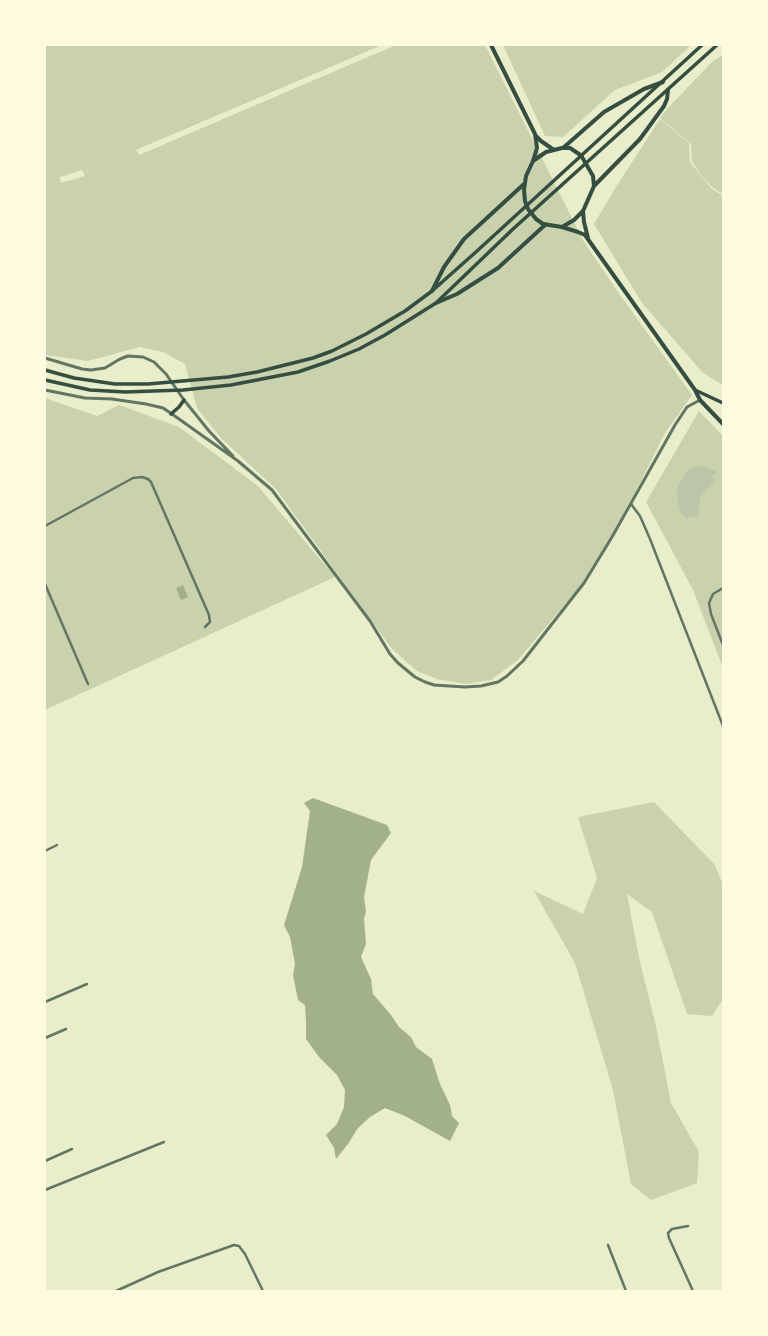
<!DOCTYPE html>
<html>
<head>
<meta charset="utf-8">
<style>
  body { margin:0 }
  #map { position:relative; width:768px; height:1336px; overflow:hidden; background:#e9edc9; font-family:Montserrat,sans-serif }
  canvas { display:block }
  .frame { position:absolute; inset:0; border:46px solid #fefae0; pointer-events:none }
</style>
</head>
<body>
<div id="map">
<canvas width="768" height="1336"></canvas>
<div class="frame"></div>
</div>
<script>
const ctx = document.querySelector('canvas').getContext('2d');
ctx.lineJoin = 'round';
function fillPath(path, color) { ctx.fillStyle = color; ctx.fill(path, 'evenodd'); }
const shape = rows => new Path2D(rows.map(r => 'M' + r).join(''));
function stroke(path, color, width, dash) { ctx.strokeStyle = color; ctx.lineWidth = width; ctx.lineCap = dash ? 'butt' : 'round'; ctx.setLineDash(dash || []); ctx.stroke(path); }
const green = shape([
  [45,45,382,45,136,150,139,155,396,45,485,45,584,242,620,295,692,395,665,433,641,481,607,544,583,583,518,660,491,680,466,684,437,679,417,671,392,649,276,489,221,438,197,408,185,364,163,352,140,347,88,361,45,355],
  [82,170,85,176,61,183,60,177],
  [503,45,691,45,662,72,615,90,563,137,545,136],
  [723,55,723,194,712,187,701,175,692,161,691,144,660,118,667,109,713,61],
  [660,119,689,143,690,162,711,188,723,196,723,385,703,373,642,303,594,224,616,187],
  [45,398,97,416,119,405,179,427,258,486,335,577,45,710],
  [699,411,723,436,723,668,693,590,646,502],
  [654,802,715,865,723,885,723,999,712,1016,687,1014,652,912,627,894,639,958,656,1026,671,1103,699,1152,697,1183,651,1200,631,1184,613,1090,575,963,534,891,583,914,597,878,578,817]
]);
const water = shape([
  [183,585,188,597,181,600,176,588],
  [313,798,387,825,391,833,371,860,364,897,366,912,364,918,366,944,361,957,371,979,373,994,391,1015,399,1027,411,1037,416,1047,432,1059,440,1084,450,1105,452,1116,459,1123,450,1141,405,1116,385,1108,370,1117,358,1128,348,1144,336,1159,334,1148,326,1135,337,1124,344,1107,345,1090,337,1075,319,1057,306,1039,306,1022,305,1005,298,1000,293,975,295,964,290,937,284,925,302,867,310,811,304,803]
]);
const building = shape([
  [698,466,707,467,717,472,712,477,715,480,701,495,698,518,690,516,687,520,681,512,678,502,677,491,679,484,685,473,690,469]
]);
const minor = shape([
  [631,504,640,516,650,539,723,726],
  [45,526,133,478,142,477,148,479,151,482,209,615,210,622,205,627],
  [45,584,88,684],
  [723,588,713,594,709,603,711,614,723,645],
  [45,851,57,845],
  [45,1002,87,984],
  [45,1038,66,1029],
  [45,1161,72,1149],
  [45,1190,164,1142],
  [688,1226,672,1229,668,1233,669,1238,693,1291],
  [608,1245,626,1291],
  [116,1291,158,1272,234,1245,239,1246,245,1254,263,1291]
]);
const tertiary = shape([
  [45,358,82,369,91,370,105,368,120,359,128,356,143,357,154,362,166,374,184,400,209,431,233,456],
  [45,390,85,398,112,399,146,404,163,408,172,414,238,461,272,490,370,621,390,654,398,663,415,677,425,682,434,685,465,687,481,686,498,682,507,676,523,661,584,583,612,537,675,425,687,407,700,400]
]);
const secondary = shape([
  [45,370,74,378,115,384,148,384,228,377,257,372,313,358,332,351,366,334,405,311,432,291,477,251,702,45],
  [45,380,90,390,125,392,183,390,231,385,298,372,330,361,359,349,385,335,436,303,513,229,717,45],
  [695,390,723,403],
  [171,414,179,407,184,400]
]);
const primary = shape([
  [491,45,535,134,537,148,533,161],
  [536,136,541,141,554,150],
  [562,148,570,148,579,154,582,157,593,176,594,186,583,211,574,220,562,227,543,224,536,219,528,209,525,201,524,190,526,176,533,161,546,152,562,148],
  [563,148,604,112,644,89,663,82],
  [594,186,640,139,664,106,667,99,668,90],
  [583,211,584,222,588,238],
  [562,227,578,232,585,235,695,390,700,400,723,424],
  [432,291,444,267,464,239,524,184],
  [436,303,457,294,498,268,546,224]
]);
fillPath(green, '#cad2ad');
fillPath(water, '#a3b18a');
fillPath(building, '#bcc5a7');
stroke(minor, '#617663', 2.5);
stroke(tertiary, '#617663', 3);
stroke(secondary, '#344e41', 3.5);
stroke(primary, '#344e41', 4);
</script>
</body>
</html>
